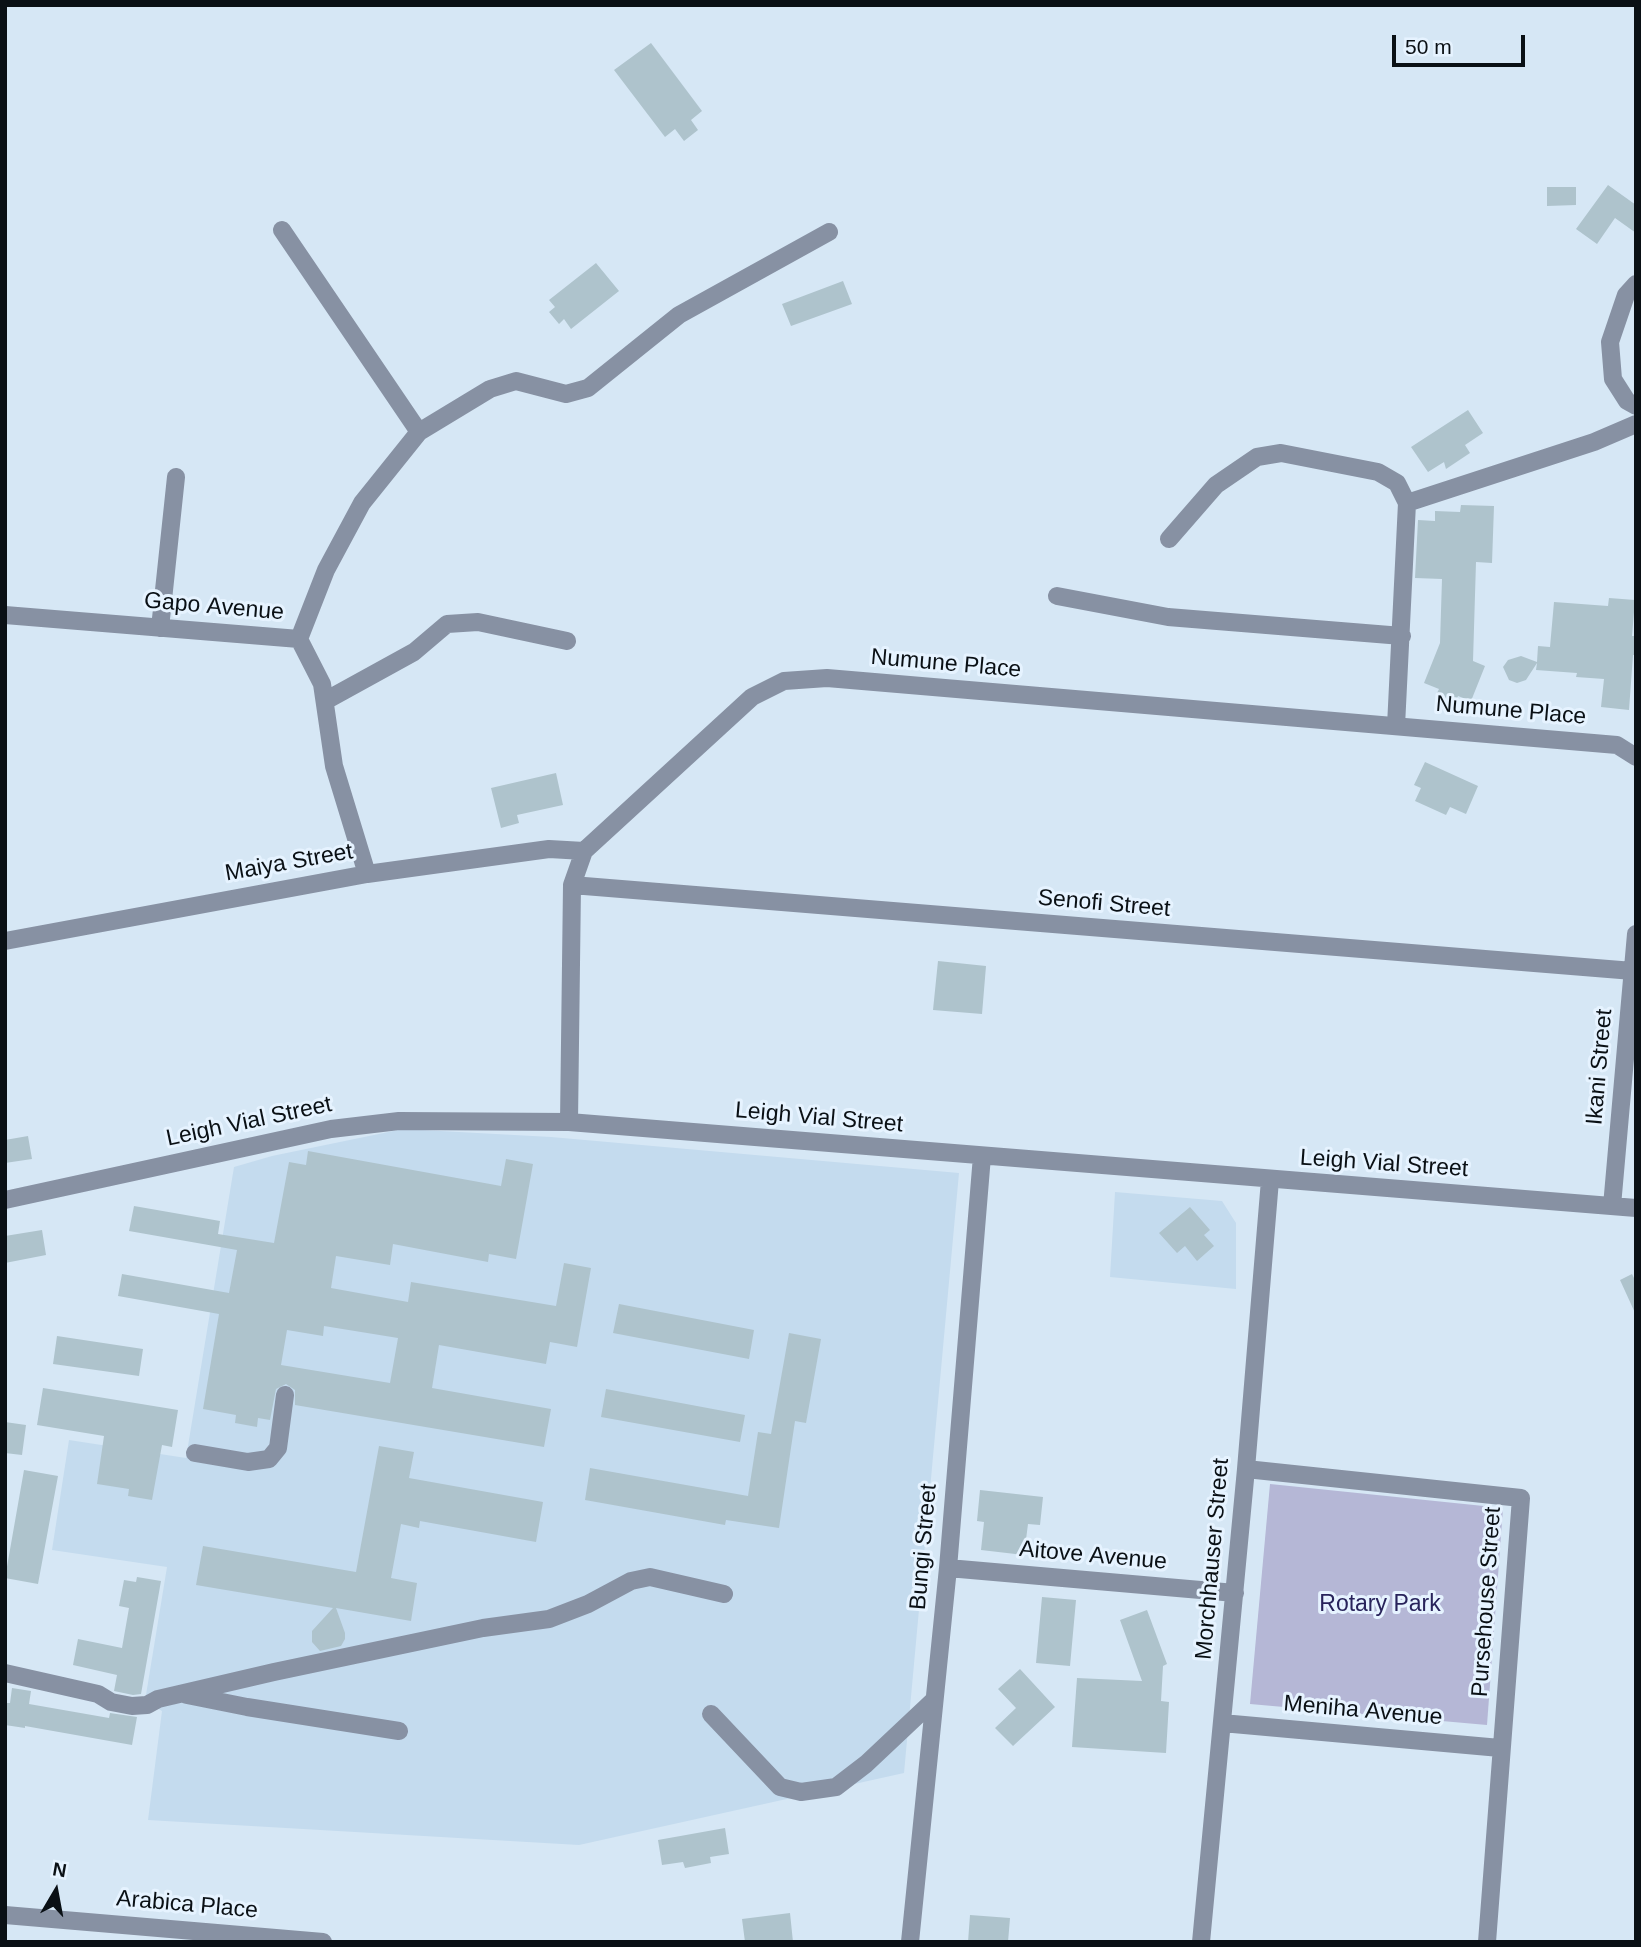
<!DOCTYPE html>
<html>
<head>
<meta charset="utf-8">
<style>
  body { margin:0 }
  #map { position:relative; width:1641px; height:1947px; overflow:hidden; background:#d6e7f5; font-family:Arial,sans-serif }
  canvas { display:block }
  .frame { position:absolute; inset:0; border:7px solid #0a1015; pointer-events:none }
  .north { position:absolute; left:21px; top:1856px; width:70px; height:70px; -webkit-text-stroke:5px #e6f3ff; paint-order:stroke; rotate:10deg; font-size:19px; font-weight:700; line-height:28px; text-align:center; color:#0a1015 }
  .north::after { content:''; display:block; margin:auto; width:24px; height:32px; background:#0a1015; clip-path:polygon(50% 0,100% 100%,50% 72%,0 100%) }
  .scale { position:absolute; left:1392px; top:35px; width:133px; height:32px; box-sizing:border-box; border:4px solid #0a1015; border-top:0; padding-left:9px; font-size:21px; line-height:24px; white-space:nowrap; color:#0a1015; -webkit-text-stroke:5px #e6f3ff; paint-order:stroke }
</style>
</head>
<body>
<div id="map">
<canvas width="1641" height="1947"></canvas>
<div class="frame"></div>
<div class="north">N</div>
<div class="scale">50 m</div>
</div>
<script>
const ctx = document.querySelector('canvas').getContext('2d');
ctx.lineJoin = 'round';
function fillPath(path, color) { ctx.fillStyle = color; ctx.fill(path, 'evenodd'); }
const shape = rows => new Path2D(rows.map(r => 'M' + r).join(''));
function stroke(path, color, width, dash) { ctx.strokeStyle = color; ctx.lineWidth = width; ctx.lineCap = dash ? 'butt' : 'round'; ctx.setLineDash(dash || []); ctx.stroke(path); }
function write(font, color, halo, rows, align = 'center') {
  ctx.font = font + ' Arial,sans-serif'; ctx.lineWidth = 6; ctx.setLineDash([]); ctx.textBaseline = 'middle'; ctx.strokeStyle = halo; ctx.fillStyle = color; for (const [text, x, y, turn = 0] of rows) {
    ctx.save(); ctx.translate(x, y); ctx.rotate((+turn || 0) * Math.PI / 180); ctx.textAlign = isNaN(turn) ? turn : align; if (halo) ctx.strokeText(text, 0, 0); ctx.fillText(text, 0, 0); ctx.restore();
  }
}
const built = shape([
  [403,1129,551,1137,959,1173,904,1773,579,1845,148,1820,162,1711,145,1701,167,1567,52,1550,69,1440,186,1458,234,1167,272,1156],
  [1115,1192,1222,1201,1236,1223,1236,1289,1110,1277]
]);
const green = shape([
  [1270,1484,1503,1508,1487,1725,1250,1704]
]);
const building = shape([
  [651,43,702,111,691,120,698,130,684,141,675,129,665,137,614,70],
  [1608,185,1636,205,1636,233,1615,218,1597,244,1576,229],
  [1547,187,1576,187,1576,205,1547,206],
  [596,263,619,291,571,329,564,319,559,324,549,312,555,307,549,300],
  [843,281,852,304,791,326,782,304],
  [1468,410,1483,433,1465,445,1470,453,1446,469,1444,462,1428,472,1411,447],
  [1461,505,1494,506,1492,563,1476,562,1473,661,1485,666,1471,701,1458,696,1455,703,1436,695,1439,689,1424,683,1440,643,1442,579,1415,578,1418,520,1435,521,1435,511,1460,512],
  [1609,598,1635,600,1632,636,1636,636,1636,655,1633,655,1629,710,1601,707,1604,679,1576,677,1577,673,1536,670,1537,663,1526,680,1517,683,1509,680,1503,667,1508,660,1521,656,1537,662,1538,646,1550,647,1554,602,1608,606],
  [1425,762,1478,786,1466,814,1450,807,1446,815,1415,801,1421,788,1414,785],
  [556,773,563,805,517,815,519,823,501,828,491,788],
  [938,961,986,966,982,1014,933,1010],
  [28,1136,32,1159,5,1163,5,1140],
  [308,1151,501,1186,506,1159,533,1164,516,1259,489,1254,488,1262,393,1244,390,1265,336,1256,331,1288,408,1302,411,1282,556,1306,564,1263,591,1268,577,1347,550,1342,546,1364,439,1345,432,1388,551,1409,544,1447,295,1405,295,1390,286,1384,276,1389,270,1420,258,1418,257,1427,235,1423,236,1415,203,1409,219,1314,118,1296,122,1274,229,1293,237,1250,129,1231,134,1206,220,1221,218,1234,274,1243,289,1162,306,1165],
  [324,1326,398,1338,390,1383,281,1365,287,1330,323,1336],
  [1190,1207,1210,1230,1204,1235,1214,1246,1197,1261,1185,1246,1177,1253,1159,1233],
  [42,1230,46,1255,5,1263,5,1236],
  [1632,1274,1636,1282,1636,1315,1620,1280],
  [619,1304,754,1330,749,1359,613,1333],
  [789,1333,821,1339,806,1423,795,1421,779,1528,726,1520,725,1525,585,1500,590,1468,748,1496,758,1432,771,1434],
  [57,1336,143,1349,139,1376,53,1364],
  [43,1388,178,1410,172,1447,162,1445,152,1500,128,1496,129,1489,97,1484,104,1436,37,1425],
  [606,1389,745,1415,740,1442,601,1417],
  [5,1422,26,1425,22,1455,5,1453],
  [379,1446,414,1452,409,1478,543,1502,536,1542,420,1521,419,1528,401,1524,391,1578,417,1583,411,1621,336,1608,345,1633,345,1639,341,1646,320,1651,312,1642,312,1631,333,1608,196,1585,203,1546,356,1572],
  [24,1470,58,1476,38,1584,5,1578],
  [980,1490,1043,1497,1040,1525,1028,1524,1024,1555,981,1550,984,1522,977,1521],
  [137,1577,161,1581,141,1694,133,1695,114,1691,117,1675,73,1665,78,1639,122,1648,129,1608,119,1606,124,1580,136,1582],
  [1042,1597,1076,1600,1070,1666,1036,1663],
  [1147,1610,1167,1664,1163,1666,1161,1701,1169,1702,1166,1753,1072,1747,1077,1678,1142,1681,1120,1620],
  [1020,1669,1055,1707,1013,1746,995,1728,1016,1708,998,1689],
  [12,1688,31,1691,29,1704,109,1718,110,1713,137,1717,132,1745,25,1726,25,1728,5,1725,5,1703,10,1703],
  [725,1828,729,1854,710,1857,711,1863,685,1868,683,1862,662,1865,658,1840],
  [790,1913,793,1942,745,1942,742,1919],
  [970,1915,1010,1918,1008,1942,968,1942]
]);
const minor = shape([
  [282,230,419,432],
  [1636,284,1626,295,1610,342,1613,379,1627,401,1636,406],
  [1407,503,1594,442,1636,424],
  [1169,539,1216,485,1257,457,1281,453,1378,472,1397,483,1407,503,1396,726],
  [1057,596,1168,617,1402,636],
  [5,615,299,639,322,684,334,766,367,874],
  [160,628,176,477],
  [299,639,326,570,362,503,419,432,490,389,516,381,566,394,588,388,679,315,829,232],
  [325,701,414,652,447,624,478,622,567,641],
  [572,885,1633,971],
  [5,941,367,874,549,849,584,851],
  [569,1122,572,885,584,851,752,697,784,681,827,678,1617,745,1636,757],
  [5,1200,331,1129,399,1121,569,1122,1636,1208],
  [1612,1206,1636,934],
  [195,1453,248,1462,269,1459,278,1448,285,1395],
  [1246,1469,1521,1498,1487,1942],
  [948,1568,1235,1593],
  [5,1673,98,1694,111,1702,132,1706,147,1705,158,1699,274,1672,483,1628,549,1619,588,1604,631,1581,650,1577,724,1594],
  [187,1695,247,1707,399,1731],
  [711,1714,780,1787,801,1792,836,1787,866,1764,934,1700],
  [1222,1723,1500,1748],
  [5,1915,323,1942],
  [910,1942,948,1568,982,1156],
  [1201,1942,1246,1469,1270,1180]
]);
const streetNames = [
  ["Gapo Avenue",214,607,5],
  ["Numune Place",946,664,5],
  ["Numune Place",1511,711,5],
  ["Maiya Street",289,863,-10],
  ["Senofi Street",1104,904,5],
  ["Ikani Street",1600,1067,-85],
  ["Leigh Vial Street",819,1118,5],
  ["Leigh Vial Street",249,1122,-12],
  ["Leigh Vial Street",1384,1164,4],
  ["Bungi Street",924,1547,-85],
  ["Aitove Avenue",1093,1556,5],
  ["Morchhauser Street",1213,1559,-85],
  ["Pursehouse Street",1487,1602,-86],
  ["Meniha Avenue",1363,1711,5],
  ["Arabica Place",187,1905,5]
];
const parkNames = [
  ["Rotary Park",1380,1605]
];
fillPath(built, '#c4dbee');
fillPath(green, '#b5b7d6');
fillPath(building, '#aec3cc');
stroke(minor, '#8791a3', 18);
write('23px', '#0a1015', '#e6f3ff', streetNames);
write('23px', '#28235b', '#e6f3ff', parkNames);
</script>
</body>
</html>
